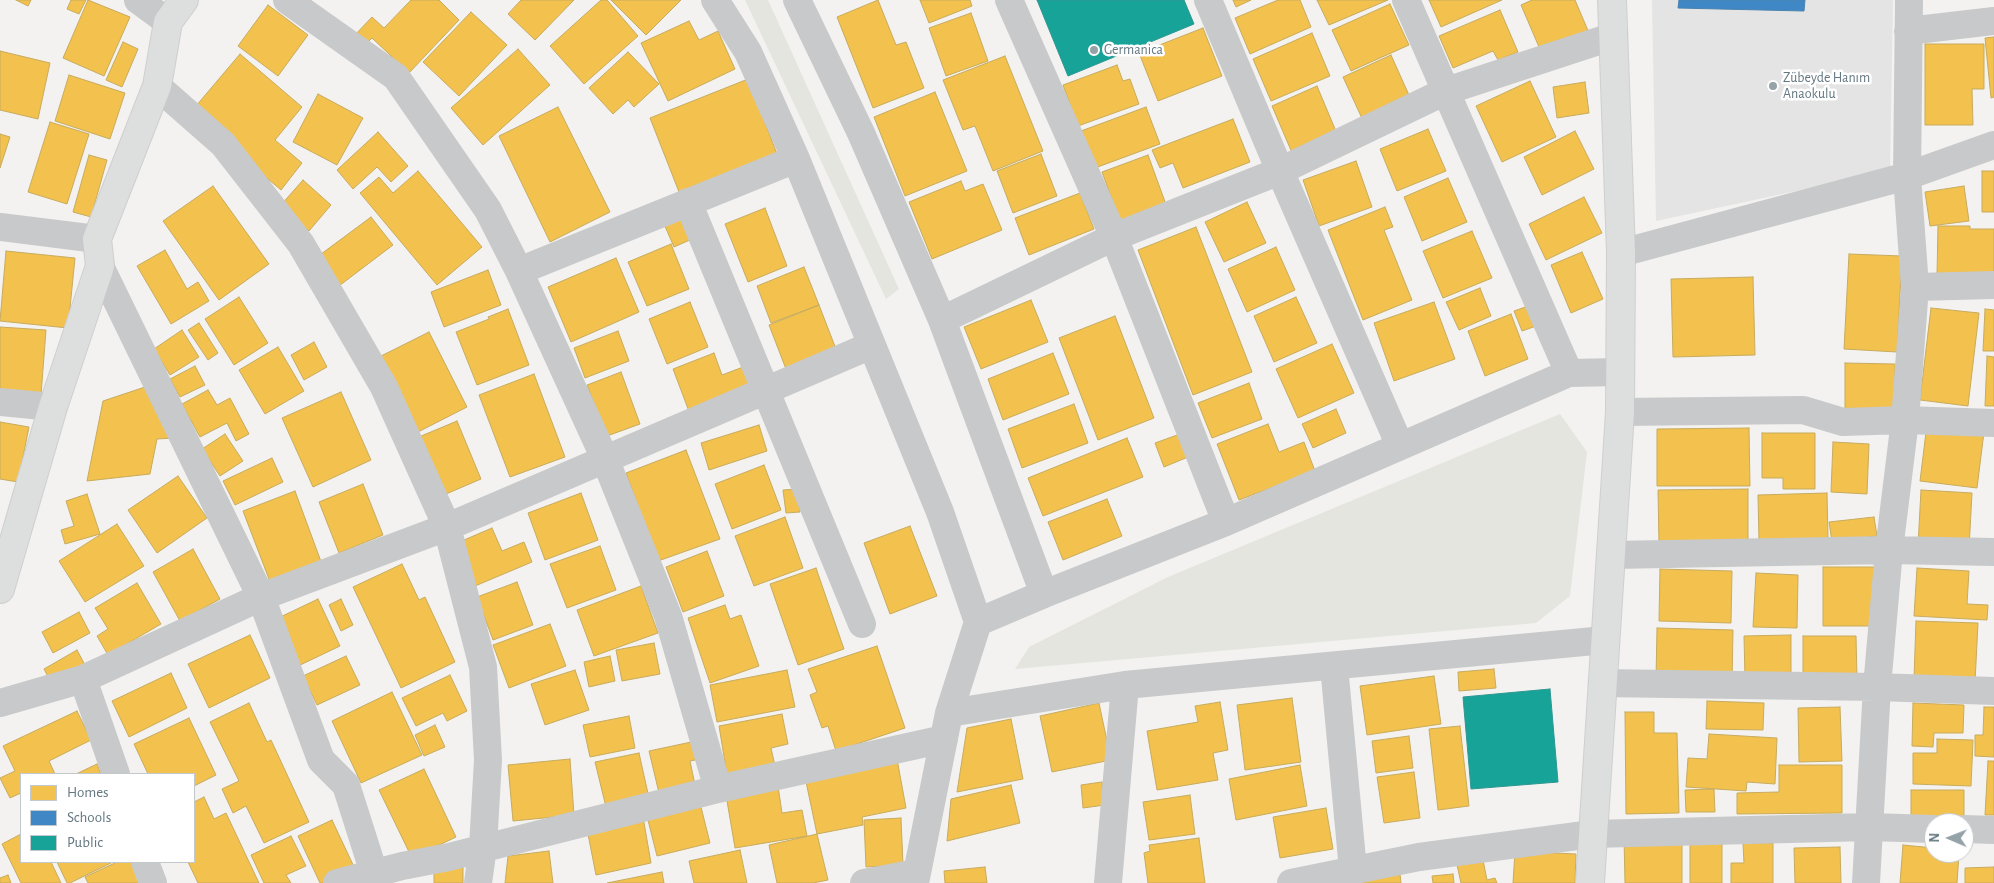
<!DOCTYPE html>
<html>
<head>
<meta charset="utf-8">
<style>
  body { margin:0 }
  #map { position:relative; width:1994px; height:883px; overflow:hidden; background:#f3f2f0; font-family:"Alegreya Sans",sans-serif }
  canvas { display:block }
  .legend { position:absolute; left:20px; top:773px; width:175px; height:90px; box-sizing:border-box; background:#fff; border:1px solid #c1c9cc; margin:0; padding:6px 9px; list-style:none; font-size:15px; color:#637780 }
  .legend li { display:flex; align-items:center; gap:10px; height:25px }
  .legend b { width:25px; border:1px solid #c1c9cc }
  .north { position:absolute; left:1924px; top:813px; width:50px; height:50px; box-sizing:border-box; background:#fff; border:1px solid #c1c9cc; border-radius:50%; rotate:271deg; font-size:14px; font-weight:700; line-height:20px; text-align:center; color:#637780 }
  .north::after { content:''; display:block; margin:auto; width:18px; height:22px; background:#95a2a7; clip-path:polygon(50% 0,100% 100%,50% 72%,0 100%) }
</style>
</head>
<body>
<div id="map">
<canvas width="1994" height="883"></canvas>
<ul class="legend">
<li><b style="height:14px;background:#f2c14e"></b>Homes</li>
<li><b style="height:14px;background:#3f88c5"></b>Schools</li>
<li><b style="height:14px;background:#17a398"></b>Public</li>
</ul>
<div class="north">N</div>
</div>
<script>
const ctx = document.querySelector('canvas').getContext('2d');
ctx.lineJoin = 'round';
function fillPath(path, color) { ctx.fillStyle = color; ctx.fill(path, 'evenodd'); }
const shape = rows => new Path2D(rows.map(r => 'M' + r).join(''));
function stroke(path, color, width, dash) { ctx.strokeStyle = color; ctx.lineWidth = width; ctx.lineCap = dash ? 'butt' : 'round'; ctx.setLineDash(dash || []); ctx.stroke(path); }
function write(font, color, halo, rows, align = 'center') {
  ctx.font = font + ' "Alegreya Sans",sans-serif'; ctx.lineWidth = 5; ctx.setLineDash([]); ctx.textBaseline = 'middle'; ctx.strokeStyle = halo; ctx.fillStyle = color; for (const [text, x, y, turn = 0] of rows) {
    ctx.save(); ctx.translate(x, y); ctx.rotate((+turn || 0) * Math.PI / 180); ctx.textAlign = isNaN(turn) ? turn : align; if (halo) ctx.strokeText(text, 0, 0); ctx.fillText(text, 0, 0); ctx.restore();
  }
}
const built = shape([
  [1652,0,1893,0,1890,171,1656,221]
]);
const green = shape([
  [745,0,768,0,899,289,886,299],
  [1560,414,1587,452,1570,596,1536,623,1015,669,1029,647,1168,577]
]);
const homes = shape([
  [16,0,31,0,28,6,16,0],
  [71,0,86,0,79,14,67,9,71,0],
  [88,0,130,17,104,76,63,58,88,0],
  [411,0,439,0,459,20,409,73,372,38,363,47,353,37,372,17,384,28,411,0],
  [521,0,574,0,535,40,508,14,521,0],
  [601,0,607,0,638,36,584,84,550,46,601,0],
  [611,0,681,0,646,35,611,0],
  [878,0,896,45,906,42,924,88,873,108,837,17,878,0],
  [920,0,970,0,972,6,929,23,920,0],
  [1233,0,1251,0,1236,7,1233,0],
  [1278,0,1300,0,1311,27,1250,54,1235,18,1278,0],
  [1317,0,1388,0,1329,25,1317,0],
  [1429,0,1502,0,1441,27,1429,0],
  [1532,0,1575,0,1589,33,1542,54,1521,5,1532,0],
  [1390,4,1409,45,1351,71,1332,30,1390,4],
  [268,5,308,35,278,76,238,46,268,5],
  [1500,10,1518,52,1498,60,1493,51,1453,68,1439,36,1500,10],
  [471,12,507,45,459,96,423,62,471,12],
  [971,13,988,61,946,76,929,28,971,13],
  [689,21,699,40,718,31,735,69,668,101,641,43,689,21],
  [1203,28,1222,76,1158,101,1139,53,1203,28],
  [1312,33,1330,76,1271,101,1253,59,1312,33],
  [1994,37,1994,97,1991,98,1985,38,1994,37],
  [123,42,138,49,122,87,106,80,123,42],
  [1925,44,1984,44,1984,89,1972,89,1973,125,1925,125,1925,44],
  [518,49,550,85,483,145,451,108,518,49],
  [0,51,50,63,38,119,0,110,0,51],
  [628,52,659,84,634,107,628,100,613,114,589,88,628,52],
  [240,54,302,107,275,140,302,163,281,190,190,113,240,54],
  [1391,55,1413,104,1365,125,1343,77,1391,55],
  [1005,56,1043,151,993,171,975,126,963,130,943,80,1005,56],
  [1117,65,1123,81,1130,79,1139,104,1078,126,1063,85,1117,65],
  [69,75,125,93,110,139,55,121,69,75],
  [748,79,779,159,681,197,650,118,748,79],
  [1530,81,1556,137,1502,162,1476,106,1530,81],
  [1585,82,1589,113,1557,118,1553,87,1585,82],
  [1317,86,1338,136,1293,155,1272,106,1317,86],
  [935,92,967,171,905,196,874,117,935,92],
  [318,94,363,118,337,165,293,142,318,94],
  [558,107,610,212,550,242,499,136,558,107],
  [1146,107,1160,144,1095,168,1081,131,1146,107],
  [1233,119,1250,162,1183,188,1173,163,1160,168,1152,150,1233,119],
  [50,122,89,134,67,204,28,192,50,122],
  [1428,129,1446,171,1397,191,1380,149,1428,129],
  [1575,131,1594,169,1542,195,1524,157,1575,131],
  [378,132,408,166,391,182,377,167,353,189,337,170,378,132],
  [0,134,10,137,0,168,0,134],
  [1041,154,1057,196,1013,213,997,171,1041,154],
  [89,155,107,160,91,217,73,212,89,155],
  [1148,155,1168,210,1122,227,1102,172,1148,155],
  [1356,161,1372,207,1319,226,1303,180,1356,161],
  [418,171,482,247,437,285,360,193,379,177,393,193,418,171],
  [1982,171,1994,171,1994,212,1982,212,1982,171],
  [1448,178,1467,222,1422,241,1404,197,1448,178],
  [303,180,331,205,309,231,280,206,303,180],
  [961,181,965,191,983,184,1002,230,932,259,909,202,961,181],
  [213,186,269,264,219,300,163,221,213,186],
  [1964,186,1969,221,1930,226,1925,192,1964,186],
  [1080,193,1094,229,1029,255,1015,218,1080,193],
  [1584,197,1602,233,1546,260,1529,224,1584,197],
  [1247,202,1266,243,1224,262,1205,222,1247,202],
  [1385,207,1393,227,1384,230,1412,300,1363,320,1328,230,1385,207],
  [765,208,787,266,748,282,725,224,765,208],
  [371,217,393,245,335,289,313,260,371,217],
  [682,217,692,239,674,247,664,224,682,217],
  [1938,226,1970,226,1970,229,1994,229,1994,276,1937,275,1938,226],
  [1196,227,1252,372,1193,395,1138,250,1196,227],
  [1472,231,1492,278,1443,298,1423,251,1472,231],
  [671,244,689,289,647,306,628,262,671,244],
  [1276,247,1295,290,1247,312,1228,269,1276,247],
  [165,250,187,289,198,282,209,301,171,324,137,266,165,250],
  [6,251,75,258,68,328,0,321,6,251],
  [1582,252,1603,299,1571,313,1551,265,1582,252],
  [1849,254,1902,256,1897,352,1844,349,1849,254],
  [616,258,639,312,571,342,548,287,616,258],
  [804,267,819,305,771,323,757,286,804,267],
  [488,270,501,305,444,327,431,292,488,270],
  [1753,277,1755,355,1673,357,1671,279,1753,277],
  [1480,288,1491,316,1459,330,1446,302,1480,288],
  [239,297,268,343,234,365,205,319,239,297],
  [1296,297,1317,343,1274,362,1254,316,1296,297],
  [1031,300,1048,342,981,369,964,327,1031,300],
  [690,302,708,347,667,364,649,319,690,302],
  [1434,302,1455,359,1394,381,1374,323,1434,302],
  [819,305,836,349,786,369,769,325,819,305],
  [1531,305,1539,325,1522,331,1514,311,1531,305],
  [1931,308,1979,313,1968,406,1920,400,1931,308],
  [508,309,529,365,477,385,456,332,489,319,488,317,508,309],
  [1985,309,1994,310,1994,351,1983,351,1985,309],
  [1511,314,1528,359,1485,376,1468,331,1511,314],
  [1115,316,1154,418,1098,440,1059,338,1115,316],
  [199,323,218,353,208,360,188,330,199,323],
  [0,327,46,330,41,395,0,392,0,327],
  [182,330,199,357,170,375,154,349,182,330],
  [618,331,629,361,585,378,574,348,618,331],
  [429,332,467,407,416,433,379,357,429,332],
  [314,342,327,367,304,380,291,355,314,342],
  [1332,344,1354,393,1298,418,1276,369,1332,344],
  [278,347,304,391,265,414,239,370,278,347],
  [714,353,722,375,743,367,752,390,690,414,673,369,714,353],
  [1053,353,1069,394,1003,420,988,379,1053,353],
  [1987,356,1994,357,1994,406,1985,406,1987,356],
  [1845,363,1895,364,1895,414,1845,413,1845,363],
  [195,366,205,385,180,397,170,379,195,366],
  [621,372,640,424,607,436,587,385,621,372],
  [534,374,565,457,510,477,479,395,534,374],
  [1249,383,1262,419,1212,438,1198,403,1249,383],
  [148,386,174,438,157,439,150,474,87,481,103,401,148,386],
  [208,390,217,405,230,398,249,434,236,441,227,423,200,437,182,404,208,390],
  [341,392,371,460,313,487,282,418,341,392],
  [1074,404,1088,443,1022,468,1008,429,1074,404],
  [1336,409,1346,433,1313,448,1302,424,1336,409],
  [457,421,481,479,439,497,414,439,457,421],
  [0,422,29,427,18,482,0,479,0,422],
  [1268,424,1279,452,1304,442,1315,471,1239,500,1217,444,1268,424],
  [1927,424,1984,432,1977,488,1920,481,1927,424],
  [759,425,767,451,709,470,701,443,759,425],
  [1749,428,1750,486,1657,486,1657,429,1749,428],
  [1762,433,1815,433,1815,489,1783,489,1783,478,1762,478,1762,433],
  [225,434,243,461,220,476,202,449,225,434],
  [1180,434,1188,457,1164,467,1155,443,1180,434],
  [1127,438,1143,477,1043,516,1028,478,1127,438],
  [1833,442,1869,444,1867,494,1831,492,1833,442],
  [686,450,720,539,658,561,626,473,686,450],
  [272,458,283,482,235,505,223,481,272,458],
  [764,465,781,510,732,529,715,484,764,465],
  [178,476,207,518,157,553,128,510,178,476],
  [363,484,383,535,339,553,319,502,363,484],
  [798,489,800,512,786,513,783,490,798,489],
  [1748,489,1748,543,1659,544,1658,490,1748,489],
  [1921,490,1972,493,1969,549,1918,546,1921,490],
  [295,491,323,567,272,587,243,511,295,491],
  [581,493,598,540,545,560,528,513,581,493],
  [1827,493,1828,539,1759,541,1758,495,1827,493],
  [87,494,100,534,65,544,61,530,74,526,66,501,87,494],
  [1107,499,1122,536,1063,560,1048,522,1107,499],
  [785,517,803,568,754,586,735,536,785,517],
  [1874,517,1877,536,1832,542,1829,522,1874,517],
  [117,524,144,566,85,602,59,561,117,524],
  [910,526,937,596,890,614,864,543,910,526],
  [492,528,502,551,524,542,532,562,475,586,457,543,492,528],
  [600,546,616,590,567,608,550,564,600,546],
  [193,549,220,599,180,621,153,572,193,549],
  [707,551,724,596,683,612,666,567,707,551],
  [402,564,419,600,425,597,455,662,401,688,353,587,402,564],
  [1823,567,1875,567,1874,626,1823,626,1823,567],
  [816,568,844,649,798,665,770,584,816,568],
  [1917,568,1969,571,1967,604,1988,605,1987,620,1914,616,1917,568],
  [1660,569,1732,571,1731,623,1659,621,1660,569],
  [1756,573,1798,575,1797,628,1753,627,1756,573],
  [517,582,533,625,493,640,477,597,517,582],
  [137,583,161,624,108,655,97,636,108,629,95,608,137,583],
  [641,586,658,633,594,656,577,610,641,586],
  [318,599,340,646,296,667,274,620,318,599],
  [341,599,353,625,341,631,329,605,341,599],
  [725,605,730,619,741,615,759,666,710,683,688,618,725,605],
  [79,612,90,633,53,653,42,632,79,612],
  [1916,621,1978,623,1975,682,1914,679,1916,621],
  [550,624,566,666,509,688,493,645,550,624],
  [1657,628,1733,630,1732,682,1656,680,1657,628],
  [250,635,270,678,209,708,188,664,250,635],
  [1791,635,1791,678,1745,679,1744,636,1791,635],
  [1803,636,1856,636,1857,679,1803,679,1803,636],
  [654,643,660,674,622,681,616,650,654,643],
  [877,646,905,728,836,751,828,726,822,728,810,695,817,692,808,669,877,646],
  [77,650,86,667,53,686,44,669,77,650],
  [346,656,360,685,317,705,303,676,346,656],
  [610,656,615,681,589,687,584,662,610,656],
  [1494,669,1496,688,1459,691,1458,672,1494,669],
  [575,670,589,710,545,725,531,684,575,670],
  [787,670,795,707,717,722,710,685,787,670],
  [171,673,187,708,129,737,112,701,171,673],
  [450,675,467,711,447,721,443,713,416,726,402,698,450,675],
  [1434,676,1441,724,1367,735,1360,686,1434,676],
  [392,692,422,755,361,783,332,721,392,692],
  [1292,698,1301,762,1245,770,1237,705,1292,698],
  [1707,701,1764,703,1763,730,1706,729,1707,701],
  [1220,702,1228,750,1213,753,1218,780,1157,790,1147,731,1198,722,1195,706,1220,702],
  [249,703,267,742,271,740,309,822,264,843,246,806,233,813,222,789,239,781,210,722,249,703],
  [1099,703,1111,760,1052,772,1040,716,1099,703],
  [1913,703,1964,705,1963,733,1934,733,1933,747,1912,746,1913,703],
  [1840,707,1842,761,1799,762,1798,708,1840,707],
  [1984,707,1994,707,1994,757,1975,756,1975,735,1983,735,1984,707],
  [77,711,91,740,49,761,55,774,21,774,21,793,10,798,0,778,15,771,3,746,77,711],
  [1625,712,1654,712,1654,733,1677,733,1679,813,1626,814,1625,712],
  [782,714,788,744,771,748,775,766,727,775,719,726,782,714],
  [629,716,635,748,590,757,583,725,629,716],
  [189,718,216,775,194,786,194,774,148,774,134,744,189,718],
  [1011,719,1023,779,957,792,967,728,1011,719],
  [435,725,445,747,424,756,415,735,435,725],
  [1460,726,1469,806,1438,810,1429,729,1460,726],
  [1709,734,1777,738,1775,784,1747,782,1746,791,1686,787,1688,758,1707,759,1709,734],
  [1409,736,1413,768,1376,773,1372,741,1409,736],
  [1937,739,1973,740,1971,786,1913,784,1913,753,1937,753,1937,739],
  [696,741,700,759,690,761,695,785,659,793,649,751,696,741],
  [639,753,649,798,606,807,595,762,639,753],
  [570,759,574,815,513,821,508,765,570,759],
  [897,759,906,808,862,817,863,825,817,834,805,777,897,759],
  [1988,761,1994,761,1994,815,1985,815,1988,761],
  [97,764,101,774,76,774,97,764],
  [1300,765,1307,806,1236,820,1229,779,1300,765],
  [1779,765,1842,765,1842,813,1737,814,1737,793,1779,792,1779,765],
  [424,769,456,837,412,858,379,790,424,769],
  [1414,772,1420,818,1384,823,1377,777,1414,772],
  [1102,782,1105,805,1083,808,1081,785,1102,782],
  [1011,785,1020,823,947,841,951,799,1011,785],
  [778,786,782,813,802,810,807,836,735,848,726,795,778,786],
  [1714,789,1715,812,1686,812,1685,790,1714,789],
  [1911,790,1964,790,1964,823,1911,823,1911,790],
  [1190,795,1195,834,1149,840,1143,802,1190,795],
  [204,797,214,819,226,813,259,883,198,883,188,862,194,862,194,802,204,797],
  [700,803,710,843,657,856,647,816,700,803],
  [1326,808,1333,849,1280,858,1273,817,1326,808],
  [643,817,651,863,596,875,587,829,643,817],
  [901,818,903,865,866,867,864,820,901,818],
  [332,820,355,869,325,883,320,883,298,836,332,820],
  [21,834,21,862,51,862,61,883,21,883,2,844,21,834],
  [817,834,828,880,813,883,777,883,769,845,817,834],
  [291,836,306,866,286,875,291,883,264,883,251,855,291,836],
  [1624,837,1682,837,1682,883,1625,883,1624,837],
  [1199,838,1205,883,1148,883,1144,853,1150,851,1149,845,1199,838],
  [1690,838,1722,838,1722,883,1690,883,1690,838],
  [1743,843,1773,843,1773,883,1731,883,1731,863,1744,863,1743,843],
  [1903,845,1934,848,1934,853,1959,853,1957,883,1900,883,1903,845],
  [1840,847,1841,883,1795,883,1794,848,1840,847],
  [740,850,747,883,694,883,689,861,740,850],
  [549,851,553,883,505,883,508,856,549,851],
  [1515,851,1576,854,1575,883,1513,883,1515,851],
  [1483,860,1487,880,1495,878,1497,883,1461,883,1457,865,1483,860],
  [57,862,113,862,70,883,67,883,57,862],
  [117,862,134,862,143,883,88,883,85,877,117,862],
  [434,863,463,863,463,883,434,883,434,863],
  [985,867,987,883,945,883,944,871,985,867],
  [1994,867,1994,883,1965,883,1965,868,1994,867],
  [662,872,664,883,607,883,662,872],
  [1400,874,1401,883,1349,883,1400,874],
  [1453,874,1454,883,1433,883,1432,876,1453,874],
  [8,875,11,883,0,883,0,878,8,875]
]);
const schools = shape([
  [1679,0,1805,0,1804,11,1678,8,1679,0]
]);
const public = shape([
  [1037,0,1184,0,1194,24,1068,76,1037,0],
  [1550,689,1558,782,1471,789,1463,697,1550,689]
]);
const street = shape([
  [138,0,168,22],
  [287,0,396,77,488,210,519,271,605,459,668,616,718,789],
  [715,0,748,52,796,159,940,512,978,622],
  [797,0,861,133,942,320,1044,594],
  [1009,0,1114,237,1226,522],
  [1208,0,1280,171,1400,446],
  [1406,0,1569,373],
  [1908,31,1994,21],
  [157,86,223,144,301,244,384,387,447,527,483,667,488,760,483,847,478,883],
  [688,202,862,624],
  [0,227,97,239],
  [1621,253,1907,176,1909,0],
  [100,266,261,597,321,760,346,785,374,873],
  [519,271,796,159],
  [1915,287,1994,285],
  [942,320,1114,237,1280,171,1446,91,1614,36],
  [0,402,53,407],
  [1620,412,1803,410,1843,422,1905,420,1994,423],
  [1611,555,1889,550,1994,552],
  [1334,666,1353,870],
  [83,679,116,774],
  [1602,683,1877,687,1994,691],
  [0,703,83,679,261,597,447,527,872,345],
  [949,713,1125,685,1605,640],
  [1964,829,1994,830],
  [145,862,153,883],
  [337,883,402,866,449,857,718,789,944,739],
  [864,883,916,873],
  [915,883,949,713,978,622,1044,594,1226,522,1569,373,1620,372],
  [1108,883,1125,685],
  [1291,883,1419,857,1592,834,1869,827,1934,829],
  [1866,883,1877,687,1889,550,1905,420,1915,287,1907,176,1994,145]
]);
const secondary = shape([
  [0,589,53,407,100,266,97,239,157,86,168,22,184,0],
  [1590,883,1620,412,1621,253,1612,0]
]);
const markers = [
  [1094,50,5,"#95a2a7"],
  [1773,86,5,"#95a2a7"]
];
const poiNames = [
  ["Germanica",1104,50],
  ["Zübeyde Hanım",1783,78],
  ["Anaokulu",1783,94]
];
fillPath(built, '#e3e4e3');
fillPath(green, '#e3e5de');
fillPath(homes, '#f2c14e');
stroke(homes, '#c7ab5d', 1);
fillPath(schools, '#3f88c5');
stroke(schools, '#4a83b0', 1);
fillPath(public, '#17a398');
stroke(public, '#2e9691', 1);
stroke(secondary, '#cecfcf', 30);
stroke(street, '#c8c9ca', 28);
stroke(secondary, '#dddede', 28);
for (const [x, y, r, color] of markers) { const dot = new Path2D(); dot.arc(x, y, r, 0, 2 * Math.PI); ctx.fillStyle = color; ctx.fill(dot); stroke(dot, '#fff', 2); }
write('14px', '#637780', '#fff', poiNames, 'left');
</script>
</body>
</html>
